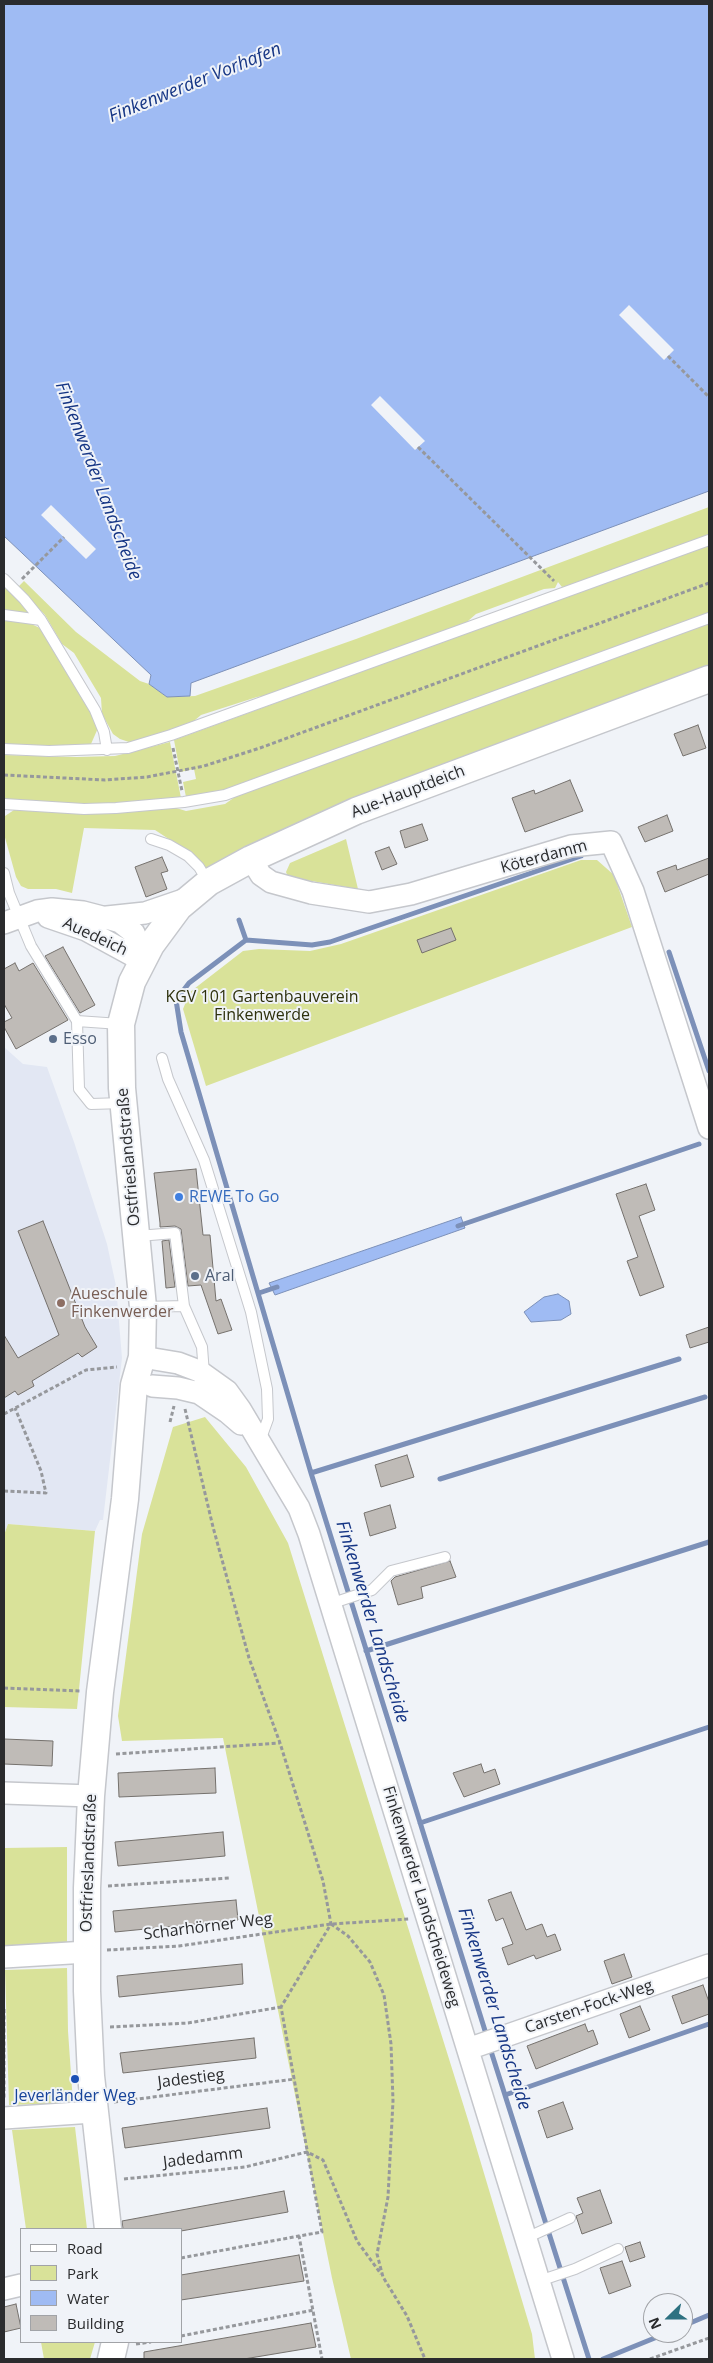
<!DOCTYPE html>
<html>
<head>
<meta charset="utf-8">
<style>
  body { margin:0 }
  #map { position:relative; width:713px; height:2363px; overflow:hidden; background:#f0f3f8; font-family:"Open Sans",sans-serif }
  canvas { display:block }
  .frame { position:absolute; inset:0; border:5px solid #2a2b2d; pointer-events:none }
  .legend { position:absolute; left:20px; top:2228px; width:162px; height:115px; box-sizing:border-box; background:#f0f3f8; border:1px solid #a1a3a7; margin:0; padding:6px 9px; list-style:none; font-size:15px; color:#2a2b2d }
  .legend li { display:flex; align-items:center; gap:10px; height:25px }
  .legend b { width:25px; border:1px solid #a1a3a7 }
  .north { position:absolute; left:643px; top:2293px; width:50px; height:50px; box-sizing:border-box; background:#f0f3f8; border:1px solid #a1a3a7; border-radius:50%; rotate:248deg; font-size:14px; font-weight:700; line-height:20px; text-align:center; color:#2a2b2d }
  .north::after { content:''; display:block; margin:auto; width:18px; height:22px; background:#2d7181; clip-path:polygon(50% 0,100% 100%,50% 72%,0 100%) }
</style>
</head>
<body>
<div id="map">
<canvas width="713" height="2363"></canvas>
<div class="frame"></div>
<ul class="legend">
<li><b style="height:6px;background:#fff"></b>Road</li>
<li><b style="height:14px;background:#d9e299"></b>Park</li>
<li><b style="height:14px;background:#9fbbf3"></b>Water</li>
<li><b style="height:14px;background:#bfbbb7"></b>Building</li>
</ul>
<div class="north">N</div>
</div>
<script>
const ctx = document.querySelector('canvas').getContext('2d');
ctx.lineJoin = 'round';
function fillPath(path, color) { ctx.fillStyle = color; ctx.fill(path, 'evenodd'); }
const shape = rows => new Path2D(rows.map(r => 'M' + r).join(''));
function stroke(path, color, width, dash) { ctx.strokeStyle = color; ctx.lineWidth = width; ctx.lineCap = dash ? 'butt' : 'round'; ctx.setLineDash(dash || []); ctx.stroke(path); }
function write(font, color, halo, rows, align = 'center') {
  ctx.font = font + ' "Open Sans",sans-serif'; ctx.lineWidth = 4; ctx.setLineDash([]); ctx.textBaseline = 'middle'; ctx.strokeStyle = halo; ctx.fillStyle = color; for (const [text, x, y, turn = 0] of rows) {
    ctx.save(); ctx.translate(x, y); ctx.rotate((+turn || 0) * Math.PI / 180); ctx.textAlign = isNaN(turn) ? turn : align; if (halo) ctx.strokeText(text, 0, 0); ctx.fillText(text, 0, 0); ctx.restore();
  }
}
const built = shape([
  [4,1047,23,1064,47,1067,74,1142,107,1244,116,1286,122,1358,103,1520,100,1520,95,1531,8,1524,4,1535]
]);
const green = shape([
  [709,507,709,535,579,584,562,587,558,582,555,588,544,589,476,614,460,628,286,692,257,697,201,715,188,726,132,743,120,739,113,734,102,714,101,698,74,653,62,644,45,615,18,587,24,581,76,632,140,681,149,684,167,697,195,696,356,639],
  [709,545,709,614,221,792,186,797,183,782,196,779,194,769,180,772,174,740],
  [4,585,31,610,31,615,4,611],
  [4,619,27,622,42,629,94,717,98,728,91,744,86,746,4,746],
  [709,623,709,669,209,872,190,853,155,830,84,828,72,893,56,889,28,889,21,886,16,877,4,834,4,821,5,816,17,808,173,807,186,811,225,804,235,797,285,778],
  [170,742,181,798,84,805,4,799,4,755,77,757,115,756],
  [346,839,358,889,288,877,286,872,290,863],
  [581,860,597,860,614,875,632,927,206,1086,183,1009,190,992,243,951,259,949,310,951,341,944],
  [205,1417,246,1467,288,1543,469,2123,532,2334,535,2359,351,2359,332,2278,223,1738,122,1741,118,1716,142,1534,173,1427],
  [8,1524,95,1531,77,1709,4,1707,4,1535],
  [67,1847,67,1945,5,1947,5,1848],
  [67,1968,68,2031,73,2103,9,2105,5,1970],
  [75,2127,87,2229,26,2229,12,2130],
  [41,2342,95,2342,90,2359,44,2359]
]);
const water = shape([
  [4,4,709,4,709,491,191,683,190,696,167,697,149,684,151,675,4,536,4,4],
  [461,1217,465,1228,275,1295,269,1283,461,1217],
  [558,1294,569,1301,571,1314,561,1320,531,1322,524,1312,544,1297,558,1294]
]);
const pier = shape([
  [629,305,674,350,664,360,619,315],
  [380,396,425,441,415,450,371,405],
  [51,505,96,549,86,559,41,515]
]);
const stream = shape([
  [239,920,246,940,189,983,176,1000,181,1032,311,1473,487,2037],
  [246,940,312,945,330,942,581,856],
  [669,952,709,1071],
  [458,1226,699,1144],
  [259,1293,277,1287],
  [311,1473,679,1359],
  [440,1479,705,1397],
  [366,1651,709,1542],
  [420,1823,709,1727],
  [490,2048,589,2359],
  [505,2095,709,2024],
  [683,2326,709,2315],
  [603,2359,667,2333]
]);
const building = shape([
  [698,725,706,748,683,756,674,734,698,725],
  [570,780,583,811,525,832,512,798,534,790,535,794,570,780],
  [667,815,673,831,645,842,638,827,667,815],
  [422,824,428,840,405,848,400,831,422,824],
  [389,847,397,864,382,870,375,852,389,847],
  [162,857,168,871,161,873,167,889,146,897,135,867,162,857],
  [709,858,709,874,665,892,657,872,676,865,677,870,709,858],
  [451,928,456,940,422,953,417,940,451,928],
  [63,947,95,1005,80,1013,45,956,63,947],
  [15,963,19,971,33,963,68,1020,16,1049,4,1027,4,1022,12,1018,4,1004,4,969,15,963],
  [196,1169,203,1235,210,1235,216,1301,221,1299,232,1330,218,1334,201,1285,188,1286,181,1229,175,1226,160,1227,160,1223,154,1173,196,1169],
  [646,1184,655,1210,639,1216,664,1287,640,1296,627,1261,638,1257,616,1194,646,1184],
  [43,1221,85,1327,97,1347,82,1357,78,1353,32,1381,34,1386,18,1395,15,1391,4,1398,4,1335,18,1358,59,1335,18,1231,43,1221],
  [169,1240,175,1287,166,1288,162,1241,169,1240],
  [709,1327,709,1342,690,1348,686,1335,709,1327],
  [407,1455,414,1477,381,1487,375,1465,407,1455],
  [390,1505,396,1528,370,1536,364,1513,390,1505],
  [450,1561,456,1577,421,1587,423,1598,398,1605,391,1581,395,1577,450,1561],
  [4,1739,53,1741,52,1766,4,1764,4,1739],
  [481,1764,484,1773,495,1769,500,1784,464,1797,453,1773,481,1764],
  [215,1768,216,1793,119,1797,118,1773,215,1768],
  [223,1832,225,1856,118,1866,115,1842,223,1832],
  [511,1892,526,1930,542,1924,547,1937,555,1934,561,1950,536,1959,534,1955,508,1965,502,1948,513,1944,503,1918,496,1921,488,1900,511,1892],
  [236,1900,238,1920,115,1932,113,1911,236,1900],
  [624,1954,632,1977,612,1984,604,1961,624,1954],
  [242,1964,243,1984,119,1997,117,1976,242,1964],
  [703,1985,709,2002,709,2014,682,2024,672,1996,703,1985],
  [640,2006,650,2030,629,2038,620,2014,640,2006],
  [585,2024,588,2032,593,2030,598,2044,536,2069,527,2046,585,2024],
  [254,2038,256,2058,123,2073,120,2053,254,2038],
  [563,2102,573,2129,547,2138,538,2111,563,2102],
  [267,2108,270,2128,125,2148,122,2128,267,2108],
  [600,2190,612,2223,582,2234,576,2216,583,2213,577,2198,600,2190],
  [284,2191,288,2212,181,2231,181,2229,123,2229,122,2221,284,2191],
  [640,2242,645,2257,630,2262,625,2247,640,2242],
  [299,2255,304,2281,181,2300,181,2275,299,2255],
  [622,2261,631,2286,609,2294,600,2268,622,2261],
  [16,2304,21,2328,4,2332,4,2307,16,2304],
  [311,2323,316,2347,244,2359,144,2359,144,2352,311,2323]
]);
const path = shape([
  [668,356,709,397],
  [418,447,554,581],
  [22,579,64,537],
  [173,748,182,791],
  [4,775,105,780,147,777,204,766,260,748,709,583],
  [185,1409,213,1527,249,1658,280,1743,323,1881,331,1924,281,2007,322,2232,299,2236,322,2359],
  [4,1414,86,1370,117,1367],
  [170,1422,174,1406],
  [4,1491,46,1493,41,1471,15,1408],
  [4,1688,81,1691],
  [116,1754,280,1743],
  [108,1886,230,1878],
  [331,1924,348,1936,370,1962,384,1995,391,2044,393,2101,388,2197,377,2254,383,2277,407,2316,425,2359],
  [107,1950,179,1946,331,1924,409,1919],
  [4,2009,4,2100],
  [110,2027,188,2023,281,2007],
  [114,2102,295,2079],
  [124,2179,245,2167,307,2152,323,2160,357,2241,381,2274],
  [181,2258,299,2236],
  [181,2336,314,2310],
  [136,2344,151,2342],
  [650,2359,709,2338]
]);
const service = shape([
  [4,579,24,599,41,620,95,710,104,732,107,750],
  [4,615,41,620],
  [4,749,49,751,128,748,171,735,709,540],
  [4,804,84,809,116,808,184,802,225,795,709,618],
  [151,839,169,845,188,856,199,867,208,882],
  [4,873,9,893,31,946,77,1021,79,1089,91,1104,123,1103],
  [77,1021,120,1024],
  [162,1058,168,1079,204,1160,251,1312,267,1389,268,1419,260,1441],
  [138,1236,175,1233,184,1306,202,1347,204,1374],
  [143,1307,184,1306],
  [330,1604,372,1590,391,1571,445,1557],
  [526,2238,570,2218],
  [539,2281,575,2269,618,2249]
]);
const minor = shape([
  [251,859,261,875,271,882,311,893,369,902,411,894,571,846,611,842,633,891,709,1128],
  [48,917,86,930,141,960],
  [107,917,145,913,189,898],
  [4,923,37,911,52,909,83,912,106,918,120,922,134,933,141,949,141,960],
  [142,1357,178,1363,199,1371,227,1391,240,1409,299,1508,309,1534,563,2359],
  [152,1386,178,1388,199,1393,227,1412,241,1424],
  [4,1793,91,1796],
  [4,1957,87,1952],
  [468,2049,709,1965],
  [4,2118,93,2112],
  [4,2289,21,2285]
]);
const tertiary = shape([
  [108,2229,91,2076,87,1991,87,1888,91,1796,100,1692,125,1499,134,1385,142,1357,143,1307,122,1088,121,1024,132,982,151,945,179,907,209,882,251,859,356,811,709,679],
  [111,2359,115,2342]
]);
const markers = [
  [53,1039,5,"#5c6f8a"],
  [179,1197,5,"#3f7fe0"],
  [195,1276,5,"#5c6f8a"],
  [61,1303,5,"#8d6e63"],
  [75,2079,5,"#1a4fb4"]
];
const streetNames = [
  ["Aue-Hauptdeich",408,792,-21],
  ["Köterdamm",544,857,-15],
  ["Auedeich",95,937,25],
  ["Ostfrieslandstraße",129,1157,-95],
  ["Ostfrieslandstraße",89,1863,-88],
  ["Finkenwerder Landscheideweg",421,1897,73],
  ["Scharhörner Weg",208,1927,-7],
  ["Carsten-Fock-Weg",589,2007,-19],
  ["Jadestieg",191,2079,-7],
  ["Jadedamm",203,2158,-7]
];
const parkNames = [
  ["KGV 101 Gartenbauverein",262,997],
  ["Finkenwerde",262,1015]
];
const serviceNames = [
  ["Esso",63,1039],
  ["Aral",205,1276]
];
const shopNames = [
  ["REWE To Go",189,1197]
];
const educationNames = [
  ["Aueschule",71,1294],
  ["Finkenwerder",71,1312]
];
const transitNames = [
  ["Jeverländer Weg",75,2096]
];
const waterNames = [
  ["Finkenwerder Vorhafen",195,83,-22],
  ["Finkenwerder Landscheide",98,481,69],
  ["Finkenwerder Landscheide",372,1622,73],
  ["Finkenwerder Landscheide",494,2009,73]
];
fillPath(built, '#e2e7f3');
fillPath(green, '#d9e299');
fillPath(water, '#9fbbf3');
stroke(water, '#7c90b8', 1);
fillPath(pier, '#f0f3f8');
stroke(stream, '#7c90b8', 5);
fillPath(building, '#bfbbb7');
stroke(building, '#75716d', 1);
stroke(service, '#c5c7cc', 12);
stroke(minor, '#c5c7cc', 24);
stroke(tertiary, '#c5c7cc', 29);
stroke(path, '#96989c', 3, [4, 2.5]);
stroke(service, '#fff', 10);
stroke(minor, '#fff', 21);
stroke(tertiary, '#fff', 26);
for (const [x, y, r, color] of markers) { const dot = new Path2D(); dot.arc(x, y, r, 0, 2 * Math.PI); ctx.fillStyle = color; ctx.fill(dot); stroke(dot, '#f0f3f8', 2); }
write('16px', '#2a2b2d', '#f0f3f8', streetNames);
write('16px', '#2e310d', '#f0f3f8', parkNames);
write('16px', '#4e5e75', '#f0f3f8', serviceNames, 'left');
write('16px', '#366cbe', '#f0f3f8', shopNames, 'left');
write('16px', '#785e54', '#f0f3f8', educationNames, 'left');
write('16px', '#164399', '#f0f3f8', transitNames);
write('italic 18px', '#163685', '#f0f3f8', waterNames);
</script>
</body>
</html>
